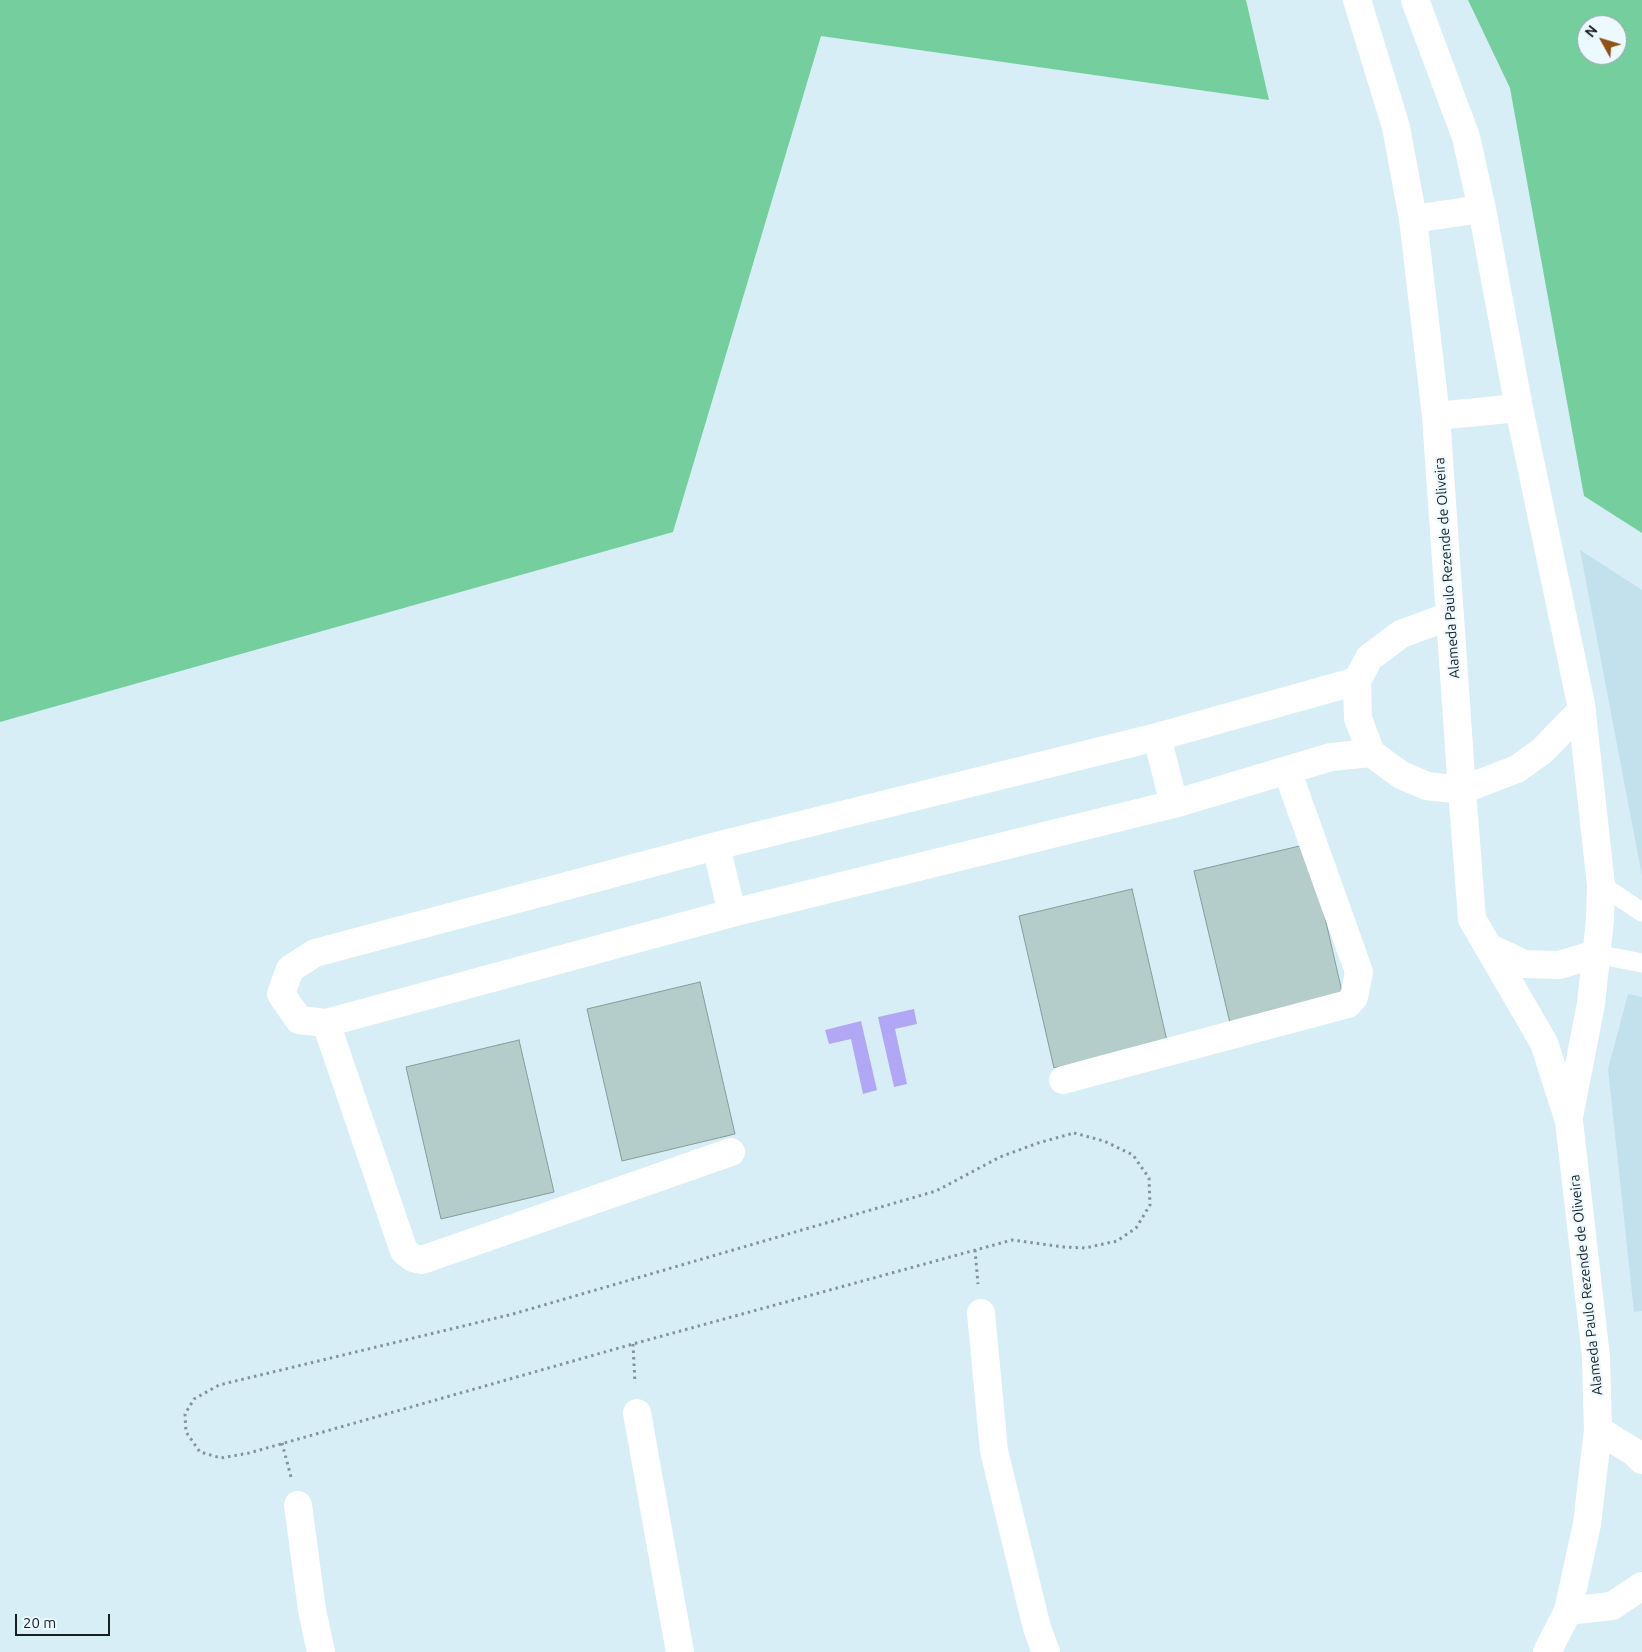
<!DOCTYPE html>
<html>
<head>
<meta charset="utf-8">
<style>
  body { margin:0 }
  #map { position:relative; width:1642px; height:1652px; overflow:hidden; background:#d7eef7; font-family:Ubuntu,sans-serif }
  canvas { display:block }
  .north { position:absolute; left:1577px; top:15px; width:50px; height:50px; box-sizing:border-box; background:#ecf9ff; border:1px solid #97a2a7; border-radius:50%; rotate:309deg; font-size:14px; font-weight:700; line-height:20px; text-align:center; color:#171f23 }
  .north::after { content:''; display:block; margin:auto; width:18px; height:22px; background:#8f5214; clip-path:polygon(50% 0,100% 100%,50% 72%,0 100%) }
  .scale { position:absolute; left:15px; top:1614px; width:95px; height:22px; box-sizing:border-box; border:2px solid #171f23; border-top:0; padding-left:6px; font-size:15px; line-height:18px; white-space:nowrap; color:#171f23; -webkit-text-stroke:4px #ecf9ff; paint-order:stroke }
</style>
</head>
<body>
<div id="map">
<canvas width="1642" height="1652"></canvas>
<div class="north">N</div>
<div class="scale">20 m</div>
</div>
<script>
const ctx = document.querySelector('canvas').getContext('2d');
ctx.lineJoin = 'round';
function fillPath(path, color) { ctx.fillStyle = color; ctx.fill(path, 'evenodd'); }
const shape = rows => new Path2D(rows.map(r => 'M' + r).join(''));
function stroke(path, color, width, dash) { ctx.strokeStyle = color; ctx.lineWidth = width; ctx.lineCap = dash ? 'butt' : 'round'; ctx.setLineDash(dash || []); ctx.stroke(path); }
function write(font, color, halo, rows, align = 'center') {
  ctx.font = font + ' Ubuntu,sans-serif'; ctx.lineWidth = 4; ctx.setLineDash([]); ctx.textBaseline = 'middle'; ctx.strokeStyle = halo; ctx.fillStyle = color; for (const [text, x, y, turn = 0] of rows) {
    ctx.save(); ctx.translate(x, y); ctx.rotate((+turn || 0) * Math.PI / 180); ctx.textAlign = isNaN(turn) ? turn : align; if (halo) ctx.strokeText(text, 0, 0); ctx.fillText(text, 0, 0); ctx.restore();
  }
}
const built = shape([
  [1580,550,1642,590,1642,876],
  [1628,994,1642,997,1642,1311,1634,1312,1608,1069]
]);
const forest = shape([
  [0,0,1246,0,1269,100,821,36,673,532,0,722],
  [1468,0,1642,0,1642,533,1584,496,1510,88],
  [1587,25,1617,25,1617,55,1587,55]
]);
const water = shape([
  [914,1009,917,1024,895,1029,907,1084,894,1087,878,1017],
  [861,1021,877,1090,863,1094,851,1039,829,1044,825,1030]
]);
const building = shape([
  [1308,844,1343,996,1230,1023,1194,871,1308,844],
  [1132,889,1167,1041,1054,1068,1019,916,1132,889],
  [700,982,735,1134,622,1161,587,1009,700,982],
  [519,1040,554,1192,441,1219,406,1067,519,1040]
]);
const path = shape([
  [1074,1133,1104,1141,1133,1155,1149,1178,1150,1205,1136,1228,1117,1241,1085,1248,1064,1247,1012,1240,633,1344,249,1453,221,1458,200,1452,186,1432,185,1414,194,1399,219,1385,513,1314,936,1191,1000,1157,1038,1143,1074,1133],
  [975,1250,978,1284],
  [633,1344,635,1383],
  [282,1443,291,1477]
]);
const lane = shape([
  [1601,885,1642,912],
  [1596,954,1642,963]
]);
const street = shape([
  [1357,0,1396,127,1413,219,1436,416,1462,790,1472,919,1544,1043,1569,1121,1596,1357,1598,1430,1587,1524,1568,1611,1547,1652],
  [1415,0,1466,137,1482,209,1519,408,1581,704,1601,885,1600,920,1591,1004,1569,1117],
  [1413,219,1482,209],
  [1436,416,1519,408],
  [1450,616,1401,634,1369,658,1357,681,1358,718,1371,753,1401,775,1427,786,1462,790,1517,769,1542,751,1582,710],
  [1357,681,1157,737,716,846,315,953,290,969,281,994,299,1020,326,1023,732,913,1174,804,1331,757,1371,753],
  [1157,737,1174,804],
  [716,846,732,913],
  [1488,947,1524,964,1559,965,1596,954],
  [326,1023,404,1251,413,1258,422,1260,731,1152],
  [1063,1080,1348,1004,1354,997,1359,972,1287,770],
  [981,1313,994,1451,1037,1628,1046,1652],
  [637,1413,680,1652],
  [1598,1430,1634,1452,1642,1460],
  [298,1505,312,1610,321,1652],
  [1568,1611,1612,1606,1642,1586]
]);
const streetNames = [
  ["Alameda Paulo Rezende de Oliveira",1447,568,-94],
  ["Alameda Paulo Rezende de Oliveira",1586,1285,-96]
];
fillPath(built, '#c2e1ed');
fillPath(forest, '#75ce9e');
fillPath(water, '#b2a7f5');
fillPath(building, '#b4cdcb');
stroke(building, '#849c9a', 1);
stroke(path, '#83939a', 3, [2.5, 4]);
stroke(lane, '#fff', 19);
stroke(street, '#fff', 28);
write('14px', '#171f23', '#ecf9ff', streetNames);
</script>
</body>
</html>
